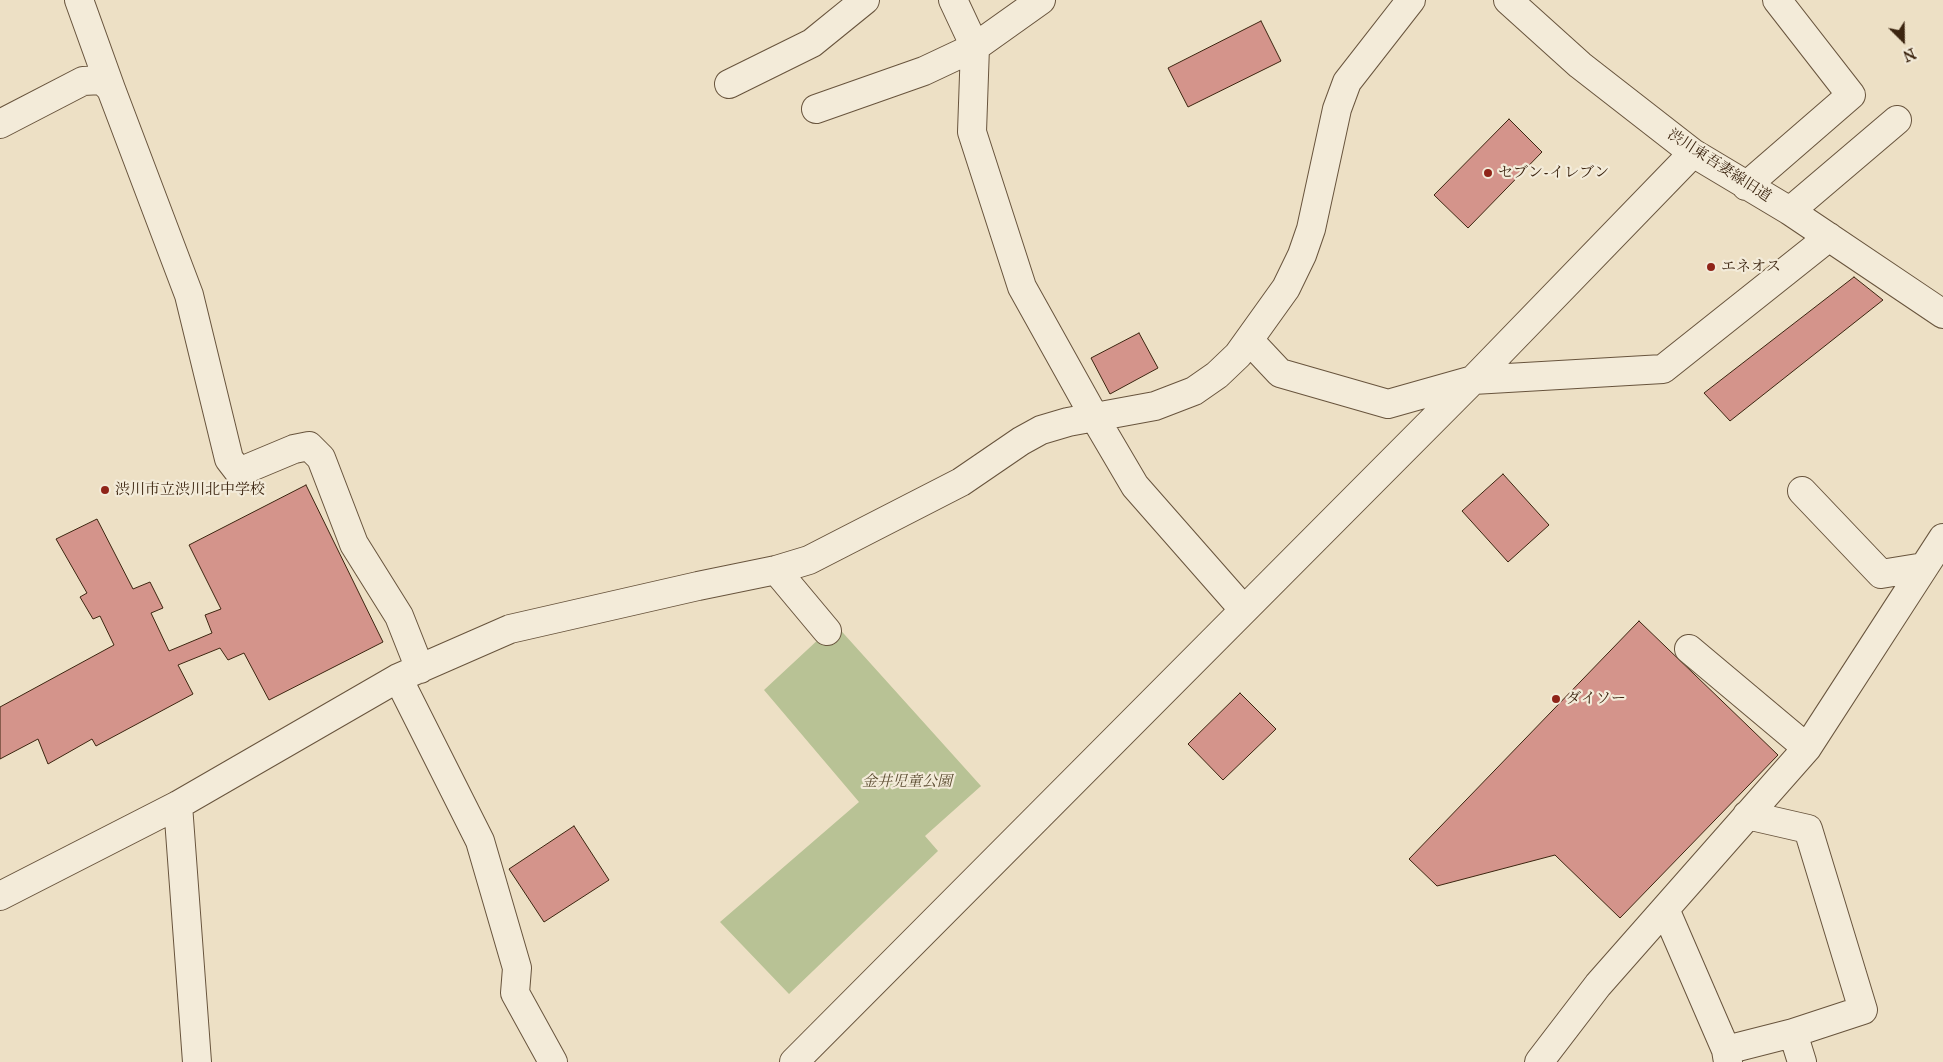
<!DOCTYPE html>
<html>
<head>
<meta charset="utf-8">
<style>
  body { margin:0 }
  #map { position:relative; width:1943px; height:1062px; overflow:hidden; background:#ede0c5; font-family:"IM FELL Great Primer",serif }
  canvas { display:block }
  .north { position:absolute; left:1878px; top:15px; width:50px; height:50px; -webkit-text-stroke:4px #f3ebd9; paint-order:stroke; rotate:157deg; font-size:14px; font-weight:700; line-height:20px; text-align:center; color:#3c2510 }
  .north::after { content:''; display:block; margin:auto; width:18px; height:22px; background:#3c2510; clip-path:polygon(50% 0,100% 100%,50% 72%,0 100%) }
</style>
</head>
<body>
<div id="map">
<canvas width="1943" height="1062"></canvas>
<div class="north">N</div>
</div>
<script>
const ctx = document.querySelector('canvas').getContext('2d');
ctx.lineJoin = 'round';
function fillPath(path, color) { ctx.fillStyle = color; ctx.fill(path, 'evenodd'); }
const shape = rows => new Path2D(rows.map(r => 'M' + r).join(''));
function stroke(path, color, width, dash) { ctx.strokeStyle = color; ctx.lineWidth = width; ctx.lineCap = dash ? 'butt' : 'round'; ctx.setLineDash(dash || []); ctx.stroke(path); }
function write(font, color, halo, rows, align = 'center') {
  ctx.font = font + ' "IM FELL Great Primer","Noto Serif JP",serif'; ctx.lineWidth = 4.5; ctx.setLineDash([]); ctx.textBaseline = 'middle'; ctx.strokeStyle = halo; ctx.fillStyle = color; for (const [text, x, y, turn = 0] of rows) {
    ctx.save(); ctx.translate(x, y); ctx.rotate((+turn || 0) * Math.PI / 180); ctx.textAlign = isNaN(turn) ? turn : align; if (halo) ctx.strokeText(text, 0, 0); ctx.fillText(text, 0, 0); ctx.restore();
  }
}
const green = shape([
  [835,624,981,786,925,836,938,851,789,994,720,922,859,802,764,690]
]);
const building = shape([
  [1261,21,1281,61,1188,107,1168,68,1261,21],
  [1509,119,1542,152,1468,228,1434,195,1509,119],
  [1854,277,1883,300,1730,421,1704,393,1854,277],
  [1139,333,1158,368,1110,394,1091,358,1139,333],
  [1503,474,1549,525,1508,562,1462,511,1503,474],
  [306,485,383,642,269,700,244,653,228,660,220,648,178,665,193,694,96,746,92,739,48,764,38,739,0,759,0,707,114,645,100,616,93,619,80,597,87,593,56,539,97,519,133,589,150,582,163,608,151,613,169,651,212,633,205,615,221,609,189,545,306,485],
  [1639,621,1778,755,1620,918,1555,855,1437,886,1409,859,1639,621],
  [1240,693,1276,729,1223,780,1188,744,1240,693],
  [574,826,609,880,544,922,509,869,574,826]
]);
const minor = shape([
  [79,0,111,89],
  [953,0,975,47,972,132,1022,287,1095,418,1135,486,1244,610],
  [1508,0,1580,65,1693,153,1790,211,1943,314],
  [729,84,812,43,865,0],
  [816,109,924,71,975,47,1041,0],
  [0,124,83,81,102,80,111,89,189,295,229,459,239,472,294,449,309,446,321,458,354,544,399,616,420,669],
  [1746,186,1851,95,1777,0],
  [1790,211,1897,120],
  [1249,340,1280,373,1388,404,1473,380,1663,369,1829,237],
  [1802,491,1881,574,1924,567],
  [776,570,827,631],
  [1689,649,1807,748],
  [398,678,480,841,517,968,515,993,553,1062],
  [178,805,197,1062],
  [1747,815,1808,829,1863,1010,1793,1033],
  [0,896,178,805,398,678,510,629,698,586,776,570,809,560,961,482,1021,441,1041,430,1068,422,1155,406,1194,391,1217,375,1238,355,1286,288,1302,255,1311,229,1337,109,1347,82,1411,0],
  [1665,909,1726,1050],
  [794,1062,1473,380,1693,153],
  [1539,1062,1598,985,1807,748,1943,538],
  [1728,1062,1726,1050,1793,1033,1802,1062]
]);
const markers = [
  [1488,173,5,"#8f2418"],
  [1711,267,5,"#8f2418"],
  [105,490,5,"#8f2418"],
  [1556,699,5,"#8f2418"]
];
const streetNames = [
  ["渋川東吾妻線旧道",1719,166,33]
];
const poiNames = [
  ["セブン-イレブン",1498,173],
  ["エネオス",1721,267],
  ["渋川市立渋川北中学校",115,490],
  ["ダイソー",1566,699]
];
const parkNames = [
  ["金井児童公園",907,782]
];
fillPath(green, '#b8c295');
fillPath(building, '#d4948b');
stroke(building, '#3c2510', 1);
stroke(minor, '#68543d', 30);
stroke(minor, '#f3ebd9', 28);
for (const [x, y, r, color] of markers) { const dot = new Path2D(); dot.arc(x, y, r, 0, 2 * Math.PI); ctx.fillStyle = color; ctx.fill(dot); stroke(dot, '#f3ebd9', 2); }
write('15px', '#3c2510', '#f3ebd9', streetNames);
write('15px', '#3c2510', '#f3ebd9', poiNames, 'left');
write('italic 15px', '#5b4c31', '#f3ebd9', parkNames);
</script>
</body>
</html>
